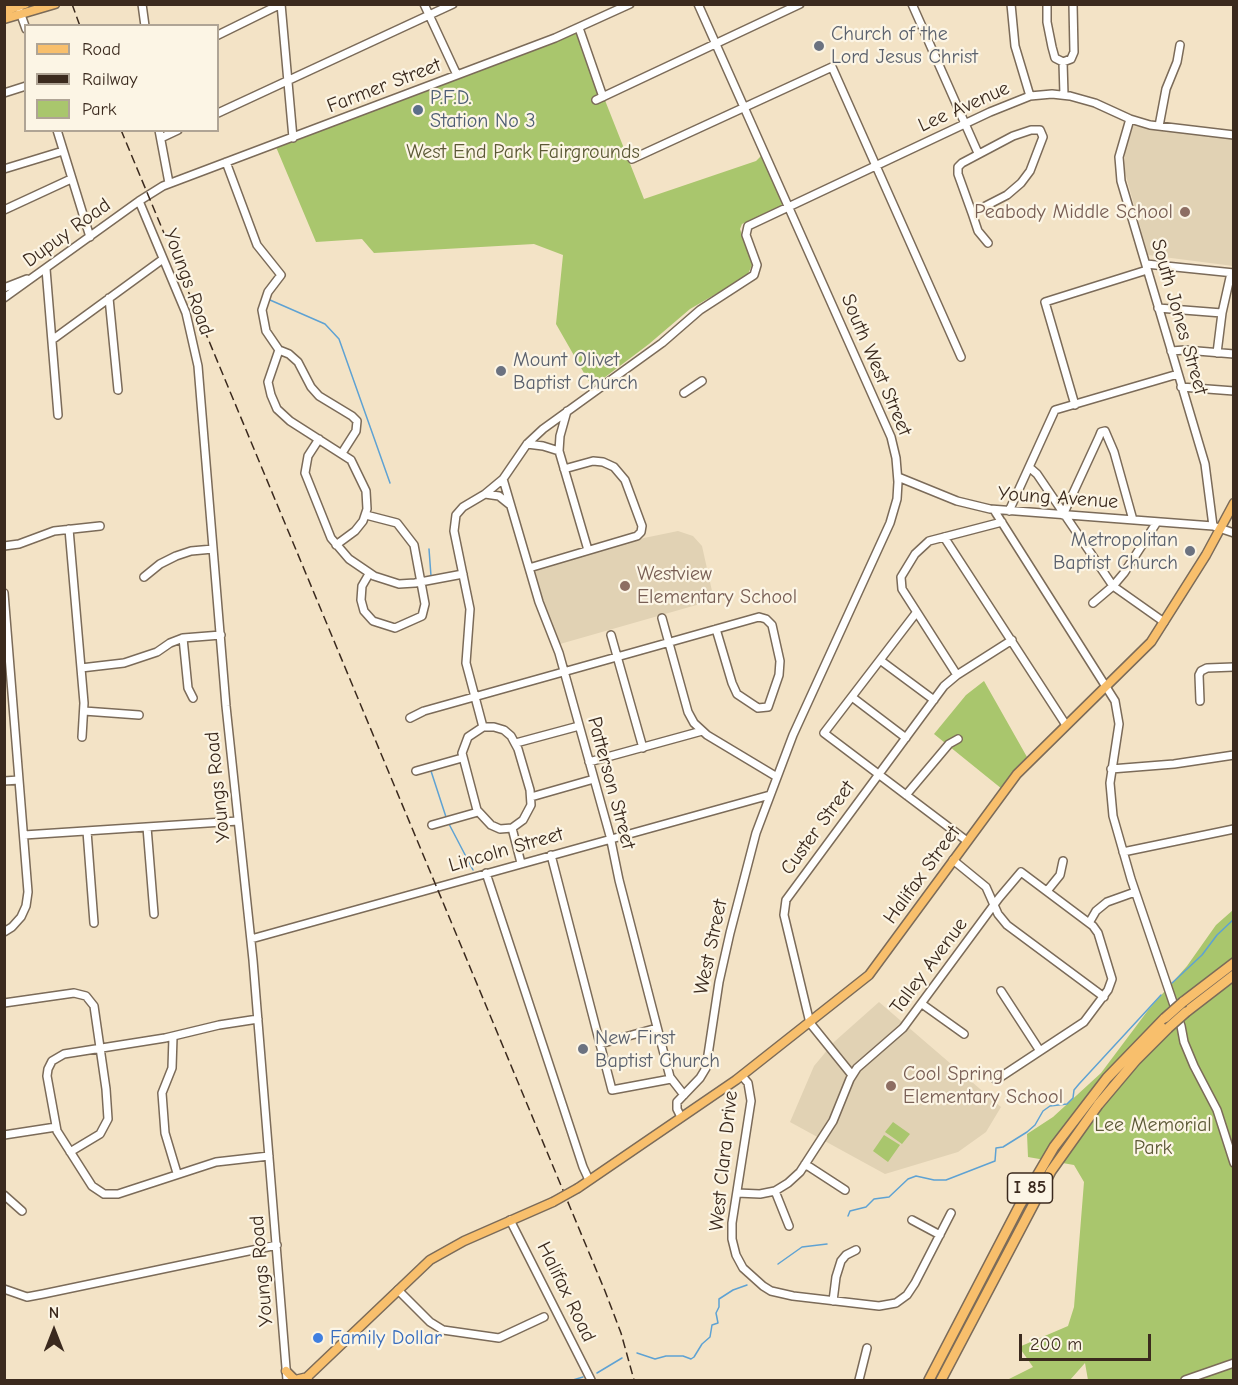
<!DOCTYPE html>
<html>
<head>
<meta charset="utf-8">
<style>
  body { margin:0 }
  #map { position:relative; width:1238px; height:1385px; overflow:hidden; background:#f3e3c6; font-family:"Comic Neue",sans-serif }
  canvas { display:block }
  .frame { position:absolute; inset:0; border:6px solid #3b2a1e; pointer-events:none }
  .legend { position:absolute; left:24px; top:24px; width:195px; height:108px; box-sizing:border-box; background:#fcf5e5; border:2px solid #afa495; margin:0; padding:8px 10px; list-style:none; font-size:18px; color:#3b2a1e }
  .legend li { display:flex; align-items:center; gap:12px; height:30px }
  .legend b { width:30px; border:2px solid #afa495 }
  .north { position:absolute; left:24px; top:1301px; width:60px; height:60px; -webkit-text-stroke:4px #fcf5e5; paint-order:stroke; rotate:0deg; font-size:16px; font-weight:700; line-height:24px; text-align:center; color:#3b2a1e }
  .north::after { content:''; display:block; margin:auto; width:21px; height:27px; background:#3b2a1e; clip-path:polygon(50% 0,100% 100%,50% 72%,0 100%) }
  .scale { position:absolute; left:1019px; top:1334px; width:132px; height:27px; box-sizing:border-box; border:3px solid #3b2a1e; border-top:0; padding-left:8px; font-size:18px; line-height:21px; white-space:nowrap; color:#3b2a1e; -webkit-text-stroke:4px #fcf5e5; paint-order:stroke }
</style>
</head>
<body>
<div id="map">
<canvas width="1238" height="1385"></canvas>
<div class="frame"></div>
<ul class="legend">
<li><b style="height:8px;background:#f8bf6c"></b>Road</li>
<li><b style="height:8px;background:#3b2a1e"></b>Railway</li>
<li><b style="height:16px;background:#a9c66d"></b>Park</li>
</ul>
<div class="north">N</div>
<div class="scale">200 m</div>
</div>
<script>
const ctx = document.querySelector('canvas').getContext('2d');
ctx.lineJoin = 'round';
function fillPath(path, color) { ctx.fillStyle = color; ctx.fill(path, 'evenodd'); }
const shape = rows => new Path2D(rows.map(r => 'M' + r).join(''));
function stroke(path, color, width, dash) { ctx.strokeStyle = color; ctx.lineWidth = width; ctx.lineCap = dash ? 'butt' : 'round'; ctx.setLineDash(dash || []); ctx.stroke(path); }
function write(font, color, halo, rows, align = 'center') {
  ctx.font = font + ' "Comic Neue",sans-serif'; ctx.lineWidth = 4.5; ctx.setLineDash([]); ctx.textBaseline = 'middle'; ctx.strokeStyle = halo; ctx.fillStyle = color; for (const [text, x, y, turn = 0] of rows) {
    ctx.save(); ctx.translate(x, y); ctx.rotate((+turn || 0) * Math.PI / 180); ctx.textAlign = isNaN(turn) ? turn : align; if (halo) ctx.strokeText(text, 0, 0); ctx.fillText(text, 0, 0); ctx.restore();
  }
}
const built = shape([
  [1133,126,1233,139,1233,266,1148,255,1124,169,1125,153],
  [678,531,693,536,702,546,714,600,560,644,543,603,534,571,644,538],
  [879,1002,1001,1107,986,1132,958,1152,885,1174,790,1122,814,1066,834,1042]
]);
const green = shape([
  [578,32,644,199,756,161,761,156,783,205,742,224,740,229,752,265,747,276,690,309,649,344,592,387,556,324,563,255,534,244,374,253,362,239,316,242,276,147],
  [984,681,1027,757,1002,789,934,734,966,695],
  [1233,910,1233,1380,1088,1380,1085,1363,1070,1380,1007,1380,1033,1367,1019,1347,1068,1326,1074,1307,1084,1182,1074,1165,1028,1157,1027,1134,1053,1117,1101,1073,1149,1009,1187,966,1216,925],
  [893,1122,910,1134,902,1144,885,1132],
  [884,1135,900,1145,888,1162,873,1151]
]);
const stream = shape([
  [270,300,325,324,339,339,390,483],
  [429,549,431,576],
  [431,771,446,817],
  [449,824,473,870],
  [1172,983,1202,955,1217,935,1234,919],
  [848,1216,850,1211,866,1207,874,1199,889,1197,908,1179,916,1176,934,1180,946,1180,995,1161,996,1148,1003,1147,1027,1132,1035,1125,1043,1111,1050,1106,1067,1104,1073,1098,1074,1090,1079,1084,1161,995],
  [778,1264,802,1247,827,1244],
  [637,1353,655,1359,666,1356,683,1356,691,1359,694,1357,702,1344,710,1337,712,1325,718,1323,716,1313,719,1307,719,1299,733,1290,747,1285],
  [597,1373,622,1358],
  [573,1380,583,1377]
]);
const minor = shape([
  [142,4,145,26],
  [281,4,293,138],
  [424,4,457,75],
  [912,4,978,153],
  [1011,4,1015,46,1030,96],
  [1047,4,1047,22,1052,47,1055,58,1063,62],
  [20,12,26,29],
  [579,28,603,97],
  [218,35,281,4],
  [4,93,26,86],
  [1064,95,1063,62,1071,59,1074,52,1073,4],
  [596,100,800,4],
  [218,113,453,4],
  [1130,119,1119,157,1121,181,1205,464,1213,526],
  [1159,126,1166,89,1177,62,1180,45],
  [57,130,90,237],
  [159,130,169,183],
  [161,138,178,130],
  [632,159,832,67,961,357],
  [226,162,257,245,281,275,268,292,262,310,266,331,279,350],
  [4,169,63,151],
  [139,201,186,313,198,366,226,706,253,960,287,1380],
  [4,210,71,179],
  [972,213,1007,195,1021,183,1030,171,1043,137,1040,130,1031,130,1013,136,962,163,958,167,958,174,972,213,978,231,988,243],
  [1146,264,1234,273],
  [46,269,58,415],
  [4,288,27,279],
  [4,298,139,201,163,186,555,38,630,4],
  [109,298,118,390],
  [1158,308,1222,313],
  [52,340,163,259],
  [279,350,268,382,271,395,277,409,290,421,351,460,366,491,367,509,363,521,355,531,336,545],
  [279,350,289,354,298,362,311,387,319,396,352,416,357,421,356,431,342,453],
  [1171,351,1185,350,1234,354],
  [1217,353,1222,313,1231,273],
  [1181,387,1234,391],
  [684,393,702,381],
  [1075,405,1045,302,1147,270],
  [567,411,560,436,559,451,588,550],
  [319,439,308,456,305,473,331,538,349,559,374,576,399,584,415,583,463,574],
  [527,444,543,446,559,451],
  [1029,467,1037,474,1113,586,1164,622],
  [898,477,957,501,990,509,1213,526,1234,533],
  [503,479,539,602,559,653,610,836,619,880,670,1077,684,1095],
  [485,494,499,496,509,504],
  [994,510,1115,701,1119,724,1110,783,1113,816,1131,879,1181,1026,1184,1042,1194,1066,1217,1110,1234,1163],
  [1009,511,1055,410,1178,374],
  [366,515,397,523,414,545,425,604,422,616,395,628,373,621,364,611,361,600,362,586,369,574],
  [1063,515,1099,437,1101,432,1105,431,1114,452,1133,520],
  [69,529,84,703,82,737],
  [944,537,1066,725],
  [4,546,19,544,54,531,100,526],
  [529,568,637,536,641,532,642,526,625,480,614,467,603,462,593,461,564,469],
  [144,577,160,564,176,556,191,551,213,549],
  [4,593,28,892,26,906,21,917,12,927,4,932],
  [1093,603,1113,586,1124,573,1157,522],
  [916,613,824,733,967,841],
  [662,618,688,712,694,723,707,735,777,777],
  [611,635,643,748],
  [183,638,188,688,193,698],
  [880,660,934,700],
  [81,668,124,663,157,652,170,643,183,638,221,635],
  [957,675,902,589,901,577,915,554,929,541,1002,522],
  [852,697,906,738],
  [1200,701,1199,675,1201,671,1207,668,1234,667],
  [84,711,139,715],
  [410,718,424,711,681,639,759,617,766,619,772,625,780,661,779,675,768,707,758,708,737,694,732,683,716,629],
  [483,727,466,663,470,609,454,531,456,515,463,507,485,494,503,479,527,444,543,429,662,343,700,310,754,275,757,265,746,235,748,226,990,112,1030,96,1052,94,1070,96,1095,103,1130,119,1150,125,1234,135],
  [483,727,494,727,504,730,511,736,518,749,530,790,531,805,523,820,512,828,500,829,491,825,477,810,462,753,468,737,483,727],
  [516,743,579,726],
  [589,762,702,731],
  [1111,769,1174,764,1234,755],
  [416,771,462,758],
  [4,781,19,780],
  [906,795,949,744,958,739],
  [531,797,594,779],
  [432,825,478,812],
  [147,827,154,914],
  [512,828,521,863],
  [87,831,94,923],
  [24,835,238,821],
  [1123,852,1234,829],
  [551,855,612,1090,671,1079],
  [953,860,986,887,998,914,1007,925,1104,997],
  [486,873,583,1167,589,1180],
  [1047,891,1060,875,1063,861],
  [1089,923,1096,911,1107,902,1135,892],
  [251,939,770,795],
  [1001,991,1040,1051],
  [4,1003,74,993,86,996,94,1006,106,1089,108,1119,100,1134,70,1152],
  [922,1004,964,1034],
  [258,1019,219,1025,165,1038,64,1054,52,1061,48,1069,47,1076,57,1131,92,1186,104,1194,118,1194,216,1162,269,1156],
  [173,1037,172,1068,162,1093,165,1133,177,1173],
  [600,1044,657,1028],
  [852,1075,810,1023,784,915,786,900,944,686,957,675,1012,640],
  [742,1076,748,1083,751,1101,732,1223,732,1239,736,1255,743,1268,763,1286,771,1291,793,1296,879,1306,896,1303,907,1295,915,1283,951,1213],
  [681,1117,677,1109,677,1102,700,1078,706,1068,719,982,730,933,756,833,793,735,890,523,897,499,898,482,896,458,891,437,698,4],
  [4,1135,56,1127],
  [805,1164,845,1190],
  [775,1191,789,1226],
  [737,1193,760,1194,775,1191,788,1183,800,1172,833,1121,850,1079,857,1068,903,1028,999,898,1021,872,1093,926,1098,933,1112,979,1108,990,1084,1022,996,1080],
  [4,1195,22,1211],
  [510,1220,591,1380],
  [912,1220,940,1235],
  [4,1289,27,1297,43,1294,277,1245],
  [398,1290,430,1322,443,1330,499,1338,544,1317],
  [833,1301,836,1277,841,1261,846,1255,856,1250],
  [859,1380,867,1348],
  [1185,1380,1234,1363]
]);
const major = shape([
  [4,11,25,4],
  [4,19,55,4],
  [578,1188,736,1080,869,975,1017,774,1151,642,1206,555,1234,503],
  [286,1371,295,1380,308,1377],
  [304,1380,430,1260,464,1241,553,1202]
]);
const highway = shape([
  [1183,1002,1234,963],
  [1186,1012,1234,975],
  [929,1380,1020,1205,1054,1147,1107,1078,1165,1018],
  [941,1380,1051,1171,1098,1105,1136,1060,1168,1028]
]);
const rail = shape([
  [72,4,80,26],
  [121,130,605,1291,621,1333,634,1380]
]);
const majorBridge = shape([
  [553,1202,578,1188]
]);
const highwayBridge = shape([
  [1165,1018,1183,1002],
  [1168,1028,1186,1012]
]);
const markers = [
  [819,46,6,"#6b7280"],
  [418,110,6,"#5c6f8a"],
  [1185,212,6,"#8d6e63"],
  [501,371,6,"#6b7280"],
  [1190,551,6,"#6b7280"],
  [625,586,6,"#8d6e63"],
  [583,1049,6,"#6b7280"],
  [891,1086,6,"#8d6e63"],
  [318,1338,6,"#3f7fe0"]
];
const shields = [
  [1030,1188,45]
];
const shieldNames = [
  ["I 85",1030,1188]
];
const worshipNames = [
  ["Church of the",831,34],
  ["Lord Jesus Christ",831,57],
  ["Mount Olivet",513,360],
  ["Baptist Church",513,383],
  ["Metropolitan",1178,540,"right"],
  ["Baptist Church",1178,563,"right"],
  ["New First",595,1038],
  ["Baptist Church",595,1061]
];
const streetNames = [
  ["Farmer Street",384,86,-21],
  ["Lee Avenue",964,107,-24],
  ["Dupuy Road",67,233,-36],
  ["Youngs Road",188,282,70],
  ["South Jones Street",1179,317,74],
  ["South West Street",876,365,67],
  ["Young Avenue",1058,498,4],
  ["Patterson Street",611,783,75],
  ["Youngs Road",218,787,-96],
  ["Custer Street",818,828,-54],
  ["Lincoln Street",506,850,-16],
  ["Halifax Street",922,875,-54],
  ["West Street",711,947,-78],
  ["Talley Avenue",929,966,-53],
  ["West Clara Drive",724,1161,-84],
  ["Youngs Road",262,1271,-95],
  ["Halifax Road",566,1292,64]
];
const serviceNames = [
  ["P.F.D.",430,98],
  ["Station No 3",430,121]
];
const parkNames = [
  ["West End Park Fairgrounds",523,152],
  ["Lee Memorial",1153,1125],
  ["Park",1153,1148]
];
const educationNames = [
  ["Peabody Middle School",1173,212,"right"],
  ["Westview",637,574],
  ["Elementary School",637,597],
  ["Cool Spring",903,1074],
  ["Elementary School",903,1097]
];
const shopNames = [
  ["Family Dollar",330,1338]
];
fillPath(built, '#e1d2b4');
fillPath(green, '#a9c66d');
stroke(stream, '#5ea2d3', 1.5);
stroke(minor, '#7b6b59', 10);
stroke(major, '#7b6b59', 11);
stroke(highway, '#7b6b59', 12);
stroke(minor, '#fff', 7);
stroke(major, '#f8bf6c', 8);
stroke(highway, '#f8bf6c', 9);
stroke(rail, '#3b2a1e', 1.5, [9, 4.5]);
stroke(majorBridge, '#7b6b59', 11, []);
stroke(highwayBridge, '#7b6b59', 12, []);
stroke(majorBridge, '#f8bf6c', 8);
stroke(highwayBridge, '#f8bf6c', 9);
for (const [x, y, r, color] of markers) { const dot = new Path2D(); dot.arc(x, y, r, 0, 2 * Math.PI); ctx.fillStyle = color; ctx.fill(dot); stroke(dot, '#fcf5e5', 2); }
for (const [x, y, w] of shields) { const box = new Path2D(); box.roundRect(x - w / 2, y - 15, w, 30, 4.5); ctx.fillStyle = '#fcf5e5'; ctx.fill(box); stroke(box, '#3b2a1e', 1.5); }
write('bold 18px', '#3b2a1e', null, shieldNames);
write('20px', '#5b616d', '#fcf5e5', worshipNames, 'left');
write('20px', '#3b2a1e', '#fcf5e5', streetNames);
write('20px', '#4e5e75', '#fcf5e5', serviceNames, 'left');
write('20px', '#5c5936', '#fcf5e5', parkNames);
write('20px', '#785e54', '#fcf5e5', educationNames, 'left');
write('20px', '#366cbe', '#fcf5e5', shopNames, 'left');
</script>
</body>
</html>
